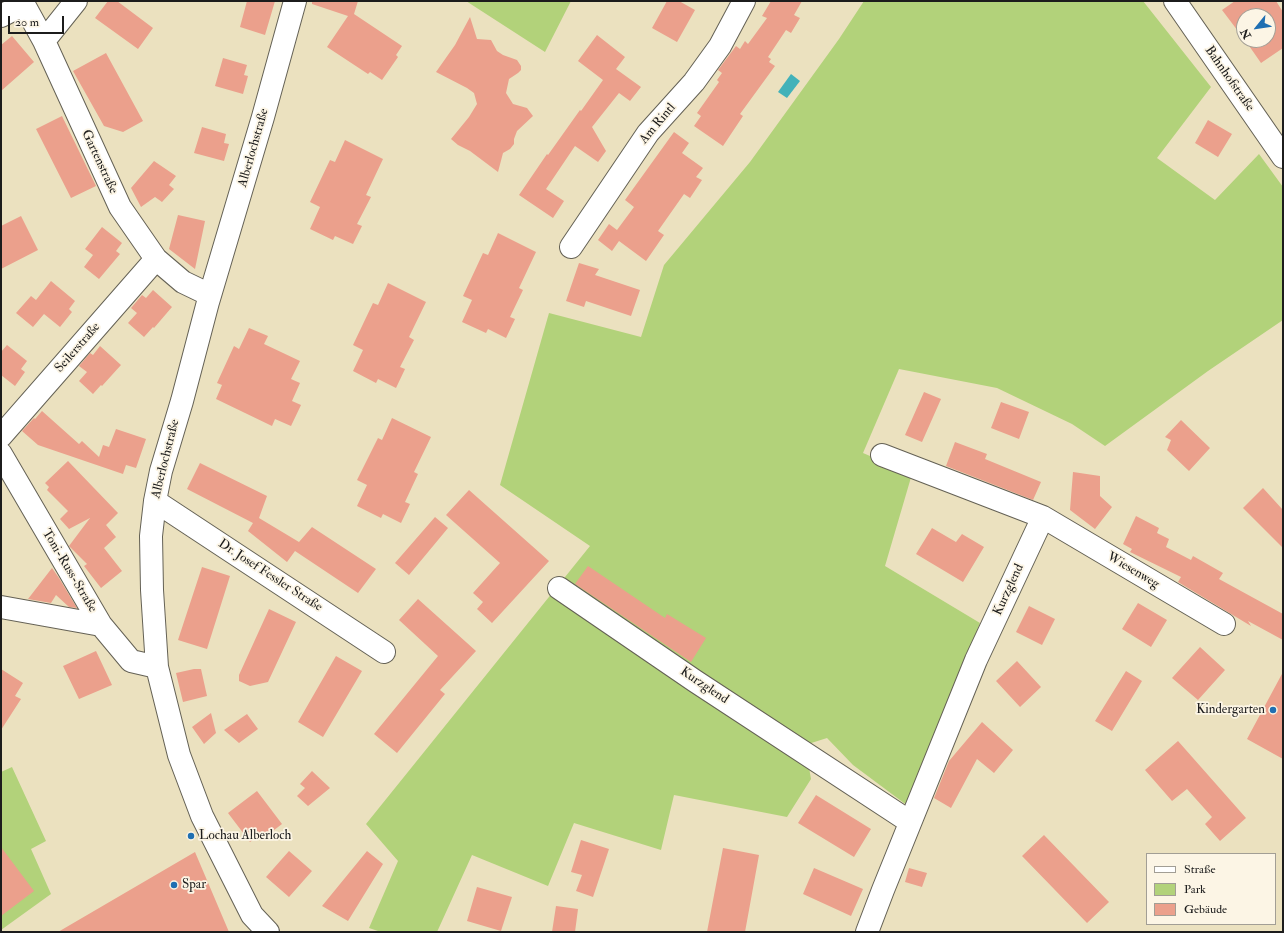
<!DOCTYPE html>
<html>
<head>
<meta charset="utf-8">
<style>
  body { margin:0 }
  #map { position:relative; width:1284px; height:933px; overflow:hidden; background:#ebe1bf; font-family:"IM FELL Double Pica",serif }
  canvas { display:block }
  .frame { position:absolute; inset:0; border:2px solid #1c1c1c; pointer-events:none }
  .legend { position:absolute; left:1146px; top:853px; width:130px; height:72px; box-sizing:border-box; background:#fcf5e5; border:1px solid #a29e95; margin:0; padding:5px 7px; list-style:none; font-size:12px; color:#1c1c1c }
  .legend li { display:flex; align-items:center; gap:8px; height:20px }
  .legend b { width:20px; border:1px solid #a29e95 }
  .north { position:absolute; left:1236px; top:8px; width:40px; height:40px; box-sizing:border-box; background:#fcf5e5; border:1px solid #a29e95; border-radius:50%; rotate:240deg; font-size:11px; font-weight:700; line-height:16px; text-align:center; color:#1c1c1c }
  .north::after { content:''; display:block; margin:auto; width:14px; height:18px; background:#1f6fb2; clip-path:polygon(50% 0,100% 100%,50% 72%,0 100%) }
  .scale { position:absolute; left:8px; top:16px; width:56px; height:18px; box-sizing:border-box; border:2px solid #1c1c1c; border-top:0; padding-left:5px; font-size:12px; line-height:14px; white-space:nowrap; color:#1c1c1c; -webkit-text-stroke:3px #fcf5e5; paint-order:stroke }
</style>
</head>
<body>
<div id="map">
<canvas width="1284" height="933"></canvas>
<div class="frame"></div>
<ul class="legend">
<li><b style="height:5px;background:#fff"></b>Straße</li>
<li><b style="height:11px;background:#b2d27a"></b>Park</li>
<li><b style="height:11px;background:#eba08c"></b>Gebäude</li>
</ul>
<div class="north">N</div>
<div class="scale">20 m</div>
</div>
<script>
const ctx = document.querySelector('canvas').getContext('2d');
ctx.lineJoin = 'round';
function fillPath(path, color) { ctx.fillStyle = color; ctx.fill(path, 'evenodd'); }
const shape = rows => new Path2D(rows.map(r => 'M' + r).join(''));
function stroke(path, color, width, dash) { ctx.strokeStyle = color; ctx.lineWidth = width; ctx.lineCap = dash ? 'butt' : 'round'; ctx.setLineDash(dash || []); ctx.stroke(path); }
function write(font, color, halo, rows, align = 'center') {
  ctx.font = font + ' "IM FELL Double Pica",serif'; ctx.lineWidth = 3.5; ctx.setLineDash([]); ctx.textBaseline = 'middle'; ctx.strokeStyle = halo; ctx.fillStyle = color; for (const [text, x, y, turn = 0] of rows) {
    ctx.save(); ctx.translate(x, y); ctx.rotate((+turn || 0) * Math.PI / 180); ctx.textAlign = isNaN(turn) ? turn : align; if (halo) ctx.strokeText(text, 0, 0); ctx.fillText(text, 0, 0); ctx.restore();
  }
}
const green = shape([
  [466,1,571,1,545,52],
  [864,1,1143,1,1211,87,1157,158,1215,200,1259,154,1283,187,1283,320,1208,371,1105,446,1072,424,997,388,899,369,863,453,912,474,885,566,980,623,908,806,853,765,827,738,805,745,811,779,787,817,674,795,661,850,574,823,548,886,472,855,437,932,381,932,369,928,398,861,366,824,590,546,500,485,549,313,641,337,664,265,750,162,839,39],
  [12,767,46,841,31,849,51,894,1,930,1,772]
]);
const water = shape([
  [791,74,800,81,787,98,778,92]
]);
const building = shape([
  [108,1,117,1,153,28,138,49,95,18],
  [247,1,275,1,265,35,240,27],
  [312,1,358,1,354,14,402,46,396,55,398,57,382,80,370,72,368,74,327,47,348,16,312,4],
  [667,1,679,1,695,10,677,42,652,28],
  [771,1,802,1,794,15,800,18,791,33,786,30,768,57,771,59,769,62,775,66,740,114,743,116,723,146,694,126,701,116,697,113,719,82,717,80,722,73,718,70,736,46,740,49,745,41,748,44,767,18,762,16],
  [1235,1,1276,1,1283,12,1283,48,1261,63,1245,40,1268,40,1268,16,1244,16,1244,39,1222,10],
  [470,17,477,39,491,40,497,51,503,55,517,60,521,66,521,70,518,73,509,79,506,93,513,104,527,108,533,116,517,131,514,139,514,144,510,149,503,153,498,172,470,151,458,145,451,139,469,117,477,104,474,93,467,88,436,72,455,45],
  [597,35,625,57,616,69,641,87,630,101,619,93,592,127,606,151,598,162,575,146,546,189,564,201,553,218,519,195,547,154,548,155,580,110,581,111,603,80,578,61],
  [12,36,34,62,1,91,1,45],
  [106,53,143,121,123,132,104,126,73,71],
  [223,58,247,65,244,75,248,76,243,94,215,86],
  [62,116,96,186,71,198,36,129],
  [1208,120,1232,134,1218,157,1195,143],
  [202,127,226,134,224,143,229,144,224,161,194,153],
  [674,132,689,143,682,153,703,168,696,177,702,180,690,198,684,194,658,231,664,235,646,261,619,241,612,251,598,240,609,224,617,230,634,207,625,200],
  [345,140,383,159,366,195,371,197,357,224,362,226,353,244,335,236,333,240,310,229,320,207,310,202,330,160,335,162],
  [154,161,176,176,169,185,174,189,162,202,155,197,141,207,131,188],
  [178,215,205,221,195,269,169,249],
  [21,216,38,250,1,269,1,226],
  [102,227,122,243,116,251,120,254,99,279,84,267,93,255,85,249],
  [498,233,536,252,519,288,523,290,510,317,515,319,506,338,488,329,486,333,462,322,472,300,463,296,483,253,488,255],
  [579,263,599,269,595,275,640,290,631,316,586,301,584,307,566,301],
  [51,281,75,301,69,309,72,312,60,327,44,314,33,327,16,313,31,296,36,300],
  [388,283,426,302,409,337,414,340,400,367,405,369,396,388,378,379,376,383,353,371,363,350,353,345,373,303,378,305],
  [153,290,172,307,154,328,153,327,144,337,128,323,137,313,131,308,142,295,146,298],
  [249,328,268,336,264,344,300,361,291,379,300,383,292,401,301,405,291,426,275,419,272,426,216,399,222,385,217,383,234,346,239,349],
  [7,345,27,361,21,369,25,372,15,386,1,375,1,352],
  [100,346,121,365,102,386,101,385,93,394,79,381,87,372,79,366,90,353,93,355],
  [924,392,941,399,922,442,905,435],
  [1001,402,1029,412,1019,439,991,428],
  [42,411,79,444,82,441,99,457,103,445,109,447,116,429,146,439,136,468,126,465,123,474,38,445,22,431,34,418,35,419],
  [392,418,431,437,414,472,418,474,405,502,410,504,401,523,383,514,381,518,357,506,367,485,357,480,378,438,382,440],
  [1181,420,1210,448,1189,471,1167,450,1171,440,1165,437],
  [955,442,987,454,985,459,1041,482,1033,500,946,466],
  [68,461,118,513,106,525,116,537,104,548,122,571,101,588,84,566,87,564,69,546,90,518,69,529,60,519,68,511,47,490,49,487,45,483],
  [200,463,267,496,259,518,299,542,312,527,376,569,358,593,295,551,287,562,248,531,253,523,187,489],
  [1073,472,1100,476,1100,496,1112,507,1095,529,1070,510],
  [1263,488,1283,510,1283,548,1243,508],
  [469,490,549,561,492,623,477,609,483,602,473,593,500,563,446,515],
  [1136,516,1159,528,1157,533,1169,539,1166,547,1191,560,1193,556,1223,573,1219,579,1283,614,1283,640,1248,621,1251,626,1178,582,1181,577,1130,552,1132,549,1123,544],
  [435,517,448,528,409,575,395,563],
  [932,528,956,542,962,534,984,547,963,582,916,554],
  [588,566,665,618,667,614,706,638,691,662,575,584],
  [202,567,230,576,207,649,178,640],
  [52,568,59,578,77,608,69,607,56,595,51,603,28,599],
  [418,599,476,651,440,690,445,694,397,753,374,734,438,656,399,620],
  [1138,603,1167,620,1151,647,1122,629],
  [1029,606,1055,619,1042,645,1016,632],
  [269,609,296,622,268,682,250,686,239,681,239,675],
  [1200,647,1225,670,1198,700,1172,678],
  [96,651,112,685,79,699,63,666],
  [336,656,362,671,323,737,298,722],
  [1017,661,1041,687,1020,707,996,681],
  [1,669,23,683,15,696,21,699,1,730],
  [194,669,201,669,207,696,183,702,176,673],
  [1126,671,1142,681,1112,731,1095,721],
  [1283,672,1283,759,1247,739],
  [211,713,216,733,204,744,192,727],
  [247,714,258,729,239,743,224,730],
  [982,722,1013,750,994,773,977,759,951,808,934,798,949,761],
  [1178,741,1246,818,1220,841,1205,824,1212,817,1187,789,1172,801,1145,770],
  [312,771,330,788,308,806,297,796,305,788,300,784],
  [257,791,282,824,261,840,258,836,250,842,228,813],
  [816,795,871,829,854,857,798,823],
  [1044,835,1109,902,1087,923,1022,856],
  [581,840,609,849,593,897,576,891,582,875,571,872],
  [1,847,34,891,1,916],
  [723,848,759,855,745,932,707,932],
  [289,851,312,871,289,897,266,877],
  [367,851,383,864,348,921,322,906],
  [195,852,229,932,58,932],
  [814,868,863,889,851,916,803,894],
  [909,868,927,873,922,887,905,882],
  [477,887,512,897,501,931,467,921],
  [556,906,578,909,575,932,552,932]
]);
const minor = shape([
  [22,1,44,41,120,207,156,259,183,282,210,295],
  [1175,1,1283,157],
  [1,16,24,4],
  [44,41,76,1],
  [571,247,648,133,694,82,720,46,744,1],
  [1,436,156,259],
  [1,454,101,625,131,661,157,667],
  [882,455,1043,517,1224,624],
  [155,501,384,652],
  [559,588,695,681,910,822],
  [1,607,101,625],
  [268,932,252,915,202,816,179,755,157,667,152,590,151,536,155,501,161,471,182,401,208,302,263,117,295,1],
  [867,932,883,890,976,660,1043,517]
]);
const markers = [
  [1273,710,4,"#1f6fb2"],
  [191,836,4,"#1f6fb2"],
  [174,885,4,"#1f6fb2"]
];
const streetNames = [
  ["Bahnhofstraße",1229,79,55],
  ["Am Rintl",658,124,-50],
  ["Alberlochstraße",254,148,-74],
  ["Gartenstraße",99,162,65],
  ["Seilerstraße",78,348,-49],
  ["Alberlochstraße",166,459,-76],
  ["Toni-Russ-Straße",69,571,59],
  ["Wiesenweg",1133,571,31],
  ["Dr. Josef Fessler Straße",270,576,33],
  ["Kurzglend",1009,590,-65],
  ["Kurzglend",704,686,34]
];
const poiNames = [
  ["Kindergarten",1265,710,"right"],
  ["Lochau Alberloch",199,836],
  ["Spar",182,885]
];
fillPath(green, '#b2d27a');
fillPath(water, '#42b2b9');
fillPath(building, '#eba08c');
stroke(minor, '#646155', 24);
stroke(minor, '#fff', 22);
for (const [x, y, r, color] of markers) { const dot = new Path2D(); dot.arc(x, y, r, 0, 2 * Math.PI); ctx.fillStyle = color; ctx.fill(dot); stroke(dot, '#fcf5e5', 1.5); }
write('13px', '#1c1c1c', '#fcf5e5', streetNames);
write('13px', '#1c1c1c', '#fcf5e5', poiNames, 'left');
</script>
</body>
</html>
